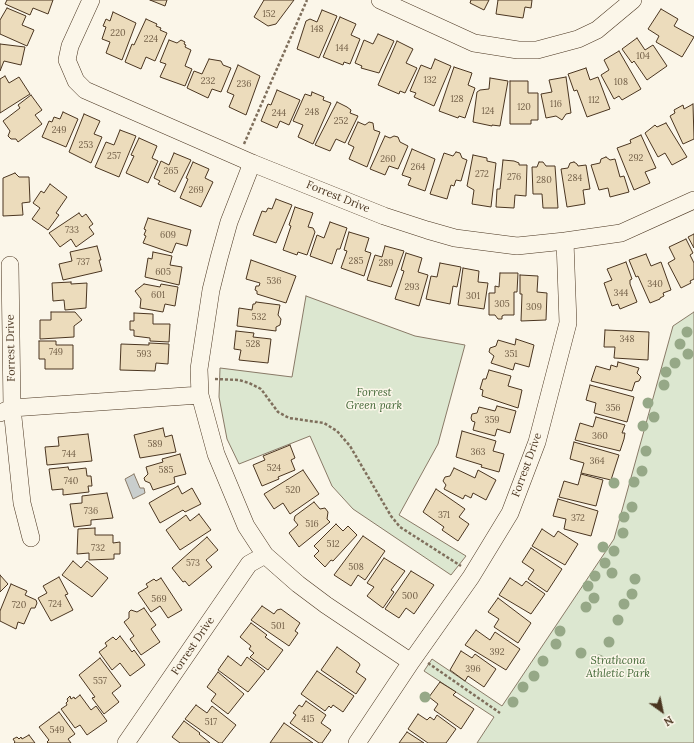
<!DOCTYPE html>
<html>
<head>
<meta charset="utf-8">
<style>
  body { margin:0 }
  #map { position:relative; width:694px; height:743px; overflow:hidden; background:#fbf6e9; font-family:Lora,serif }
  canvas { display:block }
  .north { position:absolute; left:642px; top:691px; width:40px; height:40px; -webkit-text-stroke:3px #fbf6e9; paint-order:stroke; rotate:147deg; font-size:11px; font-weight:700; line-height:16px; text-align:center; color:#4a3520 }
  .north::after { content:''; display:block; margin:auto; width:14px; height:18px; background:#4a3520; clip-path:polygon(50% 0,100% 100%,50% 72%,0 100%) }
</style>
</head>
<body>
<div id="map">
<canvas width="694" height="743"></canvas>
<div class="north">N</div>
</div>
<script>
const ctx = document.querySelector('canvas').getContext('2d');
ctx.lineJoin = 'round';
function fillPath(path, color) { ctx.fillStyle = color; ctx.fill(path, 'evenodd'); }
const shape = rows => new Path2D(rows.map(r => 'M' + r).join(''));
function stroke(path, color, width, dash) { ctx.strokeStyle = color; ctx.lineWidth = width; ctx.lineCap = dash ? 'butt' : 'round'; ctx.setLineDash(dash || []); ctx.stroke(path); }
function write(font, color, halo, rows, align = 'center') {
  ctx.font = font + ' Lora,serif'; ctx.lineWidth = 3; ctx.setLineDash([]); ctx.textBaseline = 'middle'; ctx.strokeStyle = halo; ctx.fillStyle = color; for (const [text, x, y, turn = 0] of rows) {
    ctx.save(); ctx.translate(x, y); ctx.rotate((+turn || 0) * Math.PI / 180); ctx.textAlign = isNaN(turn) ? turn : align; if (halo) ctx.strokeText(text, 0, 0); ctx.fillText(text, 0, 0); ctx.restore();
  }
}
const green = shape([
  [306,296,415,336,465,345,438,444,399,515,466,556,451,575,353,509,332,486,310,436,239,464,227,439,219,397,220,368,292,377,306,296],
  [694,312,694,743,477,743,494,717,424,671,432,659,502,706,614,539,673,326,694,312]
]);
const water = shape([
  [134,474,140,488,144,488,145,493,133,499,125,479,134,474]
]);
const building = shape([
  [7,0,53,0,48,14,33,8,30,15,5,4,7,0],
  [150,0,167,0,165,6,150,0],
  [264,0,294,0,276,24,268,26,254,17,264,0],
  [471,0,489,0,484,10,470,3,471,0],
  [498,0,532,0,531,8,525,7,523,18,496,14,498,0],
  [7,8,26,16,22,25,34,30,27,46,0,34,0,20,7,8],
  [661,9,678,19,674,26,694,37,682,57,656,42,659,36,648,29,661,9],
  [322,10,337,16,319,58,297,49,306,21,310,19,317,22,322,10],
  [113,12,136,23,122,60,106,53,110,42,102,39,106,27,103,26,106,19,110,21,113,12],
  [340,17,356,24,351,35,360,39,350,64,344,62,343,65,323,57,340,17],
  [146,19,157,24,156,26,161,28,160,30,167,33,155,61,146,57,141,69,125,62,132,44,134,45,146,19],
  [378,34,394,41,379,73,361,68,362,66,355,63,364,40,373,44,378,34],
  [637,38,645,50,653,45,667,66,647,80,634,61,632,63,622,49,637,38],
  [169,40,177,43,181,40,185,42,184,44,186,45,185,47,191,50,185,66,192,69,185,86,160,77,166,64,160,62,169,40],
  [397,41,413,49,406,63,417,68,405,93,400,91,399,94,378,85,397,41],
  [0,44,25,47,21,65,4,61,0,71,0,44],
  [619,51,641,89,622,100,619,96,614,99,601,75,609,70,604,60,619,51],
  [209,59,221,61,223,65,231,68,221,92,212,89,208,98,187,88,194,71,202,74,209,59],
  [435,59,451,66,434,106,414,97,416,93,410,91,421,65,431,69,435,59],
  [238,65,260,76,246,115,229,107,234,95,227,92,238,65],
  [454,67,472,73,468,85,475,88,465,118,459,116,458,118,439,111,454,67],
  [586,68,590,80,598,77,610,109,587,117,577,90,574,91,568,74,586,68],
  [5,76,9,83,19,77,30,94,0,113,0,79,5,76],
  [566,77,571,113,566,114,562,120,556,116,546,118,541,94,552,92,549,80,566,77],
  [490,78,508,81,500,126,492,125,492,126,473,122,477,92,480,90,489,89,490,78],
  [510,81,528,81,528,93,538,93,538,120,531,120,531,124,510,124,510,81],
  [277,90,300,100,289,125,280,121,277,128,261,121,268,104,271,105,277,90],
  [312,92,324,97,323,100,331,103,313,144,298,137,303,125,293,121,305,94,311,96,312,92],
  [31,95,42,110,35,115,42,124,18,142,16,139,11,139,8,136,10,131,3,121,20,108,18,105,31,95],
  [337,102,347,107,351,110,350,113,358,116,345,143,336,139,330,151,315,145,337,102],
  [693,104,694,139,683,144,670,116,675,113,674,110,683,105,684,109,693,104],
  [63,112,78,119,66,147,42,137,49,121,52,122,54,117,60,119,63,112],
  [84,114,100,121,94,134,102,137,91,163,69,152,84,114],
  [358,122,365,125,369,122,373,123,374,130,380,132,367,167,349,159,354,147,348,144,358,122],
  [666,123,687,157,672,165,665,153,658,157,645,133,655,125,657,127,666,123],
  [120,130,136,136,119,177,95,167,106,142,114,145,120,130],
  [641,135,656,168,645,172,650,183,634,190,617,148,631,143,630,140,641,135],
  [385,136,390,138,394,136,398,137,400,142,408,146,398,169,389,166,385,175,370,169,385,136],
  [139,138,157,146,152,158,158,161,148,183,126,173,134,156,131,155,139,138],
  [412,149,435,159,425,191,408,185,411,178,402,175,412,149],
  [456,152,460,153,462,158,467,160,461,181,456,180,454,186,451,185,447,199,430,194,444,153,453,156,456,152],
  [174,153,191,160,175,192,158,184,160,181,154,178,161,161,169,165,174,153],
  [473,155,487,158,487,161,496,163,491,207,472,204,474,190,467,186,473,155],
  [606,157,610,160,615,159,620,177,624,176,629,192,610,197,608,188,599,190,591,165,600,163,601,159,606,157],
  [503,160,514,161,519,163,519,165,527,165,526,196,515,195,514,208,496,207,497,189,500,189,503,160],
  [193,162,209,169,205,178,213,182,201,207,180,198,188,179,186,178,193,162],
  [539,162,543,162,546,166,555,166,558,208,543,208,542,194,533,194,532,167,537,167,539,162],
  [574,162,577,164,578,166,586,165,590,189,583,190,585,204,567,207,561,169,568,168,570,163,574,162],
  [15,173,19,177,29,177,30,202,22,203,23,215,3,216,3,178,15,173],
  [50,184,67,197,56,213,59,215,48,230,32,219,40,208,33,203,41,191,44,193,50,184],
  [276,199,292,205,276,243,253,235,262,211,266,212,268,208,272,209,276,199],
  [295,207,313,213,308,227,313,228,315,232,307,255,298,252,297,255,283,250,291,226,289,225,295,207],
  [79,213,82,217,86,214,93,224,89,227,94,234,76,247,71,239,60,247,49,233,79,213],
  [148,218,191,230,187,246,176,243,172,253,143,243,146,236,144,235,146,230,144,229,148,218],
  [330,222,347,228,340,249,337,249,332,264,310,256,317,235,324,238,330,222],
  [349,232,369,238,365,251,371,253,364,276,341,268,347,251,344,250,349,232],
  [694,234,694,248,688,237,694,234],
  [686,239,693,253,690,255,694,263,694,279,690,281,691,283,681,288,668,263,675,259,669,247,686,239],
  [97,246,101,260,99,260,102,271,63,280,59,264,72,261,70,252,97,246],
  [385,246,404,251,391,287,367,280,375,255,382,257,385,246],
  [153,252,172,256,170,265,182,267,179,285,145,277,148,258,152,259,153,252],
  [406,253,422,258,418,272,428,275,419,306,395,299,404,271,401,270,406,253],
  [646,254,651,266,661,262,671,290,663,293,664,296,660,298,660,299,650,303,638,276,636,277,629,260,646,254],
  [251,260,296,276,286,303,257,294,257,291,255,290,256,286,259,286,260,283,246,279,251,260],
  [626,262,632,279,630,280,630,284,637,302,620,309,618,304,612,306,604,283,612,280,607,269,626,262],
  [440,263,461,267,457,287,453,286,450,304,426,299,431,276,437,277,440,263],
  [463,268,479,271,478,282,488,283,484,309,458,305,463,268],
  [500,273,518,273,517,292,514,292,514,315,504,315,502,316,502,319,498,319,495,315,489,315,489,293,495,293,495,286,499,287,500,273],
  [520,275,538,276,537,292,547,293,546,320,521,321,522,294,520,294,520,275],
  [71,282,71,284,87,283,86,308,65,310,64,300,53,301,52,283,71,282],
  [144,284,160,287,161,284,178,287,175,306,165,304,163,312,140,308,141,299,135,291,144,284],
  [256,302,280,305,278,315,281,319,280,325,276,327,276,331,237,326,239,308,252,310,253,304,255,304,256,302],
  [51,312,75,312,82,320,74,326,74,337,40,339,40,320,51,320,51,312],
  [134,313,153,314,153,324,170,324,169,342,150,341,150,338,134,336,134,330,130,330,130,321,134,321,134,313],
  [605,330,649,332,648,360,614,358,615,347,604,347,605,330],
  [236,331,254,333,253,337,271,339,268,363,239,360,241,350,234,349,236,331],
  [516,339,534,345,529,367,515,363,513,370,491,363,494,356,489,352,490,348,496,346,498,340,515,345,516,339],
  [39,341,56,341,56,345,73,345,73,369,45,369,45,359,39,359,39,341],
  [149,343,169,344,168,364,156,363,155,371,120,370,121,344,149,345,149,343],
  [618,362,639,368,637,373,641,377,639,381,635,382,632,391,591,381,596,366,610,370,611,365,617,367,618,362],
  [489,370,511,376,508,386,522,390,518,408,482,396,483,390,480,389,483,379,486,379,489,370],
  [590,385,634,397,627,422,594,413,596,403,586,400,590,385],
  [497,406,516,411,510,433,497,429,495,436,473,430,475,422,472,421,471,418,472,414,477,413,479,407,495,411,497,406],
  [596,417,625,425,622,433,625,433,624,439,620,451,575,440,580,423,593,427,596,417],
  [163,428,165,437,172,435,176,452,140,458,134,435,163,428],
  [462,431,496,441,493,451,504,454,499,472,481,467,482,465,456,457,462,431],
  [88,434,92,461,47,465,45,447,59,446,58,437,88,434],
  [574,442,619,455,611,480,581,473,584,463,570,459,574,442],
  [290,445,295,458,291,460,295,470,278,477,279,479,262,486,253,465,265,460,263,456,290,445],
  [180,454,186,474,174,477,175,483,153,490,150,483,145,481,144,478,148,474,146,467,163,462,162,459,180,454],
  [68,467,69,470,86,468,87,476,91,476,92,486,88,486,89,492,63,495,63,489,52,490,49,469,68,467],
  [454,468,475,478,478,470,496,480,486,500,473,493,471,498,465,495,463,499,444,489,446,485,443,481,445,477,450,476,454,468],
  [303,470,319,494,290,514,283,503,274,509,264,494,303,470],
  [581,474,603,480,596,506,559,497,564,481,578,485,581,474],
  [178,486,182,494,192,488,201,504,185,512,183,510,160,523,149,503,178,486],
  [436,489,465,509,459,517,469,524,458,541,442,530,444,527,423,512,436,489],
  [107,493,113,518,91,520,91,525,74,527,70,504,82,503,82,496,107,493],
  [558,499,598,511,591,536,564,529,566,519,553,516,558,499],
  [314,502,320,509,325,508,328,512,327,519,330,522,299,547,289,533,298,525,294,520,295,516,314,502],
  [199,514,211,530,180,550,166,530,186,515,190,521,199,514],
  [336,524,343,531,348,526,357,535,333,561,331,560,325,567,314,556,319,551,314,546,336,524],
  [95,528,95,535,113,535,113,543,120,542,120,554,114,554,114,559,89,560,89,553,77,554,78,529,95,528],
  [542,529,554,537,558,531,578,544,565,565,532,546,542,529],
  [363,536,385,551,365,580,358,575,351,586,334,575,363,536],
  [207,537,218,550,206,560,212,567,189,586,185,581,183,582,172,568,207,537],
  [531,548,562,569,547,592,528,579,534,570,522,562,531,548],
  [384,558,405,571,391,590,394,592,383,608,367,596,374,587,367,583,384,558],
  [73,561,81,568,87,561,108,578,92,597,62,575,73,561],
  [411,571,434,585,414,614,406,608,399,618,385,609,411,571],
  [0,575,8,584,0,592,0,575],
  [59,577,68,594,65,595,73,610,51,621,38,598,47,593,43,586,59,577],
  [161,578,182,610,168,618,160,606,151,612,138,593,148,587,146,584,154,579,156,581,161,578],
  [510,578,522,586,526,581,545,594,531,614,499,595,510,578],
  [11,584,27,591,25,595,36,600,37,603,35,608,31,608,24,624,18,622,16,629,0,621,0,611,11,584],
  [498,598,531,623,518,643,494,627,499,619,488,612,498,598],
  [262,606,274,614,277,610,281,609,300,623,295,631,298,633,289,646,251,620,262,606],
  [144,608,156,625,151,629,160,642,141,655,130,639,134,636,124,622,129,618,129,612,131,610,137,612,144,608],
  [251,623,267,635,265,637,283,650,268,670,250,657,254,653,249,649,251,646,240,637,251,623],
  [476,630,490,640,495,632,520,649,506,670,465,645,476,630],
  [120,636,132,652,134,650,145,665,130,676,120,663,112,670,99,652,107,646,105,643,113,637,116,640,120,636],
  [337,647,359,663,360,665,356,672,366,679,356,694,321,670,337,647],
  [461,651,472,658,475,654,496,669,484,687,468,676,465,681,450,670,461,651],
  [228,656,241,666,247,657,265,671,248,692,218,670,228,656],
  [100,658,121,686,112,693,119,702,104,714,92,698,95,697,79,675,100,658],
  [317,671,354,696,343,712,333,705,331,708,329,706,325,711,301,694,317,671],
  [218,672,244,694,228,714,211,701,216,694,207,687,218,672],
  [440,682,456,692,453,695,474,709,461,729,434,710,438,704,429,697,440,682],
  [80,695,91,710,96,706,107,721,87,735,80,725,75,728,61,709,67,705,66,703,68,701,67,699,70,696,71,699,74,697,75,699,80,695],
  [306,701,326,715,321,723,331,730,322,743,319,743,290,723,296,715,293,713,299,705,302,707,306,701],
  [196,705,207,713,212,706,236,725,222,743,219,743,185,719,196,705],
  [59,712,75,734,68,739,71,743,48,743,47,742,49,740,39,727,59,712],
  [418,714,427,720,430,717,434,720,437,715,456,729,446,743,428,743,408,729,418,714],
  [184,721,200,733,199,734,210,743,180,743,172,737,184,721],
  [284,723,313,743,270,743,284,723],
  [407,732,424,743,399,743,407,732],
  [29,735,35,743,14,743,15,742,13,739,17,737,19,739,21,737,22,739,29,735]
]);
const path = shape([
  [244,144,307,0],
  [215,379,239,380,249,383,261,389,278,412,289,418,324,423,337,431,350,446,391,516,400,527,461,566],
  [428,663,500,713]
]);
const minor = shape([
  [91,0,70,46,67,60,76,81,85,90,252,163,384,216,427,230,455,238,517,246,565,241,621,233,694,200],
  [380,0,474,43,518,50,537,50,578,39,597,30,633,0],
  [252,163,229,222,219,258,211,290,199,369,200,395,216,454,246,526,265,555,298,584,326,605,411,662],
  [10,265,12,408,22,503,31,538],
  [0,413,12,408,200,395],
  [126,743,249,564,265,555],
  [357,743,411,662,471,577,510,513,537,442,568,323,565,241]
]);
const trees = [
  [687,332],
  [680,344],
  [688,354],
  [675,363],
  [666,372],
  [664,385],
  [648,403],
  [654,417],
  [643,426],
  [646,451],
  [642,471],
  [634,482],
  [614,483],
  [632,507],
  [624,517],
  [623,533],
  [603,547],
  [614,551],
  [605,563],
  [612,573],
  [595,576],
  [635,579],
  [588,586],
  [632,594],
  [594,598],
  [624,604],
  [586,607],
  [618,620],
  [560,631],
  [609,642],
  [556,644],
  [581,653],
  [599,660],
  [543,661],
  [534,676],
  [523,687],
  [425,697],
  [513,702]
];
const numberNames = [
  ["152",269,14],
  ["148",317,29],
  ["220",118,33],
  ["224",151,39],
  ["144",342,48],
  ["104",643,56],
  ["132",430,80],
  ["232",208,81],
  ["108",621,82],
  ["236",244,84],
  ["128",457,99],
  ["112",594,100],
  ["116",556,104],
  ["120",524,107],
  ["124",488,111],
  ["248",312,112],
  ["244",279,113],
  ["252",341,121],
  ["249",59,130],
  ["253",86,145],
  ["257",114,156],
  ["292",636,158],
  ["260",388,159],
  ["264",418,167],
  ["265",171,171],
  ["272",482,174],
  ["276",514,177],
  ["284",575,178],
  ["280",544,180],
  ["269",196,190],
  ["733",72,230],
  ["609",168,235],
  ["285",356,261],
  ["737",83,262],
  ["289",386,263],
  ["605",163,272],
  ["536",274,281],
  ["340",655,284],
  ["293",412,287],
  ["344",621,293],
  ["601",158,295],
  ["301",473,296],
  ["305",502,304],
  ["309",534,307],
  ["532",259,317],
  ["348",627,339],
  ["528",253,344],
  ["749",56,352],
  ["593",144,354],
  ["351",511,354],
  ["356",613,408],
  ["359",492,420],
  ["360",600,436],
  ["589",155,444],
  ["363",478,452],
  ["744",69,454],
  ["364",597,461],
  ["524",274,468],
  ["585",166,470],
  ["740",71,481],
  ["520",293,490],
  ["736",91,511],
  ["371",444,515],
  ["372",578,518],
  ["516",312,524],
  ["512",333,544],
  ["732",98,548],
  ["573",193,563],
  ["508",356,567],
  ["500",410,596],
  ["569",159,599],
  ["724",55,604],
  ["720",19,605],
  ["501",278,626],
  ["392",497,652],
  ["396",473,669],
  ["557",100,681],
  ["415",308,719],
  ["517",211,722],
  ["549",57,730]
];
const streetNames = [
  ["Forrest Drive",338,197,22],
  ["Forrest Drive",11,348,-91],
  ["Forrest Drive",527,465,-70],
  ["Forrest Drive",193,646,-56]
];
const parkNames = [
  ["Forrest",374,393],
  ["Green park",374,406],
  ["Strathcona",618,661],
  ["Athletic Park",618,674]
];
fillPath(green, '#dce7d0');
stroke(green, '#887966', 1);
fillPath(water, '#c9cecd');
stroke(water, '#887966', 1);
fillPath(building, '#ecdcbc');
stroke(building, '#4a3520', 1);
stroke(minor, '#4a3520', 18);
stroke(path, '#7f6f5c', 2.5, [3, 2]);
stroke(minor, '#fbf6e9', 17);
ctx.fillStyle = '#96a887';
for (const [x, y] of trees) { ctx.beginPath(); ctx.arc(x, y, 5.5, 0, 2 * Math.PI); ctx.fill(); }
write('9px', '#725f47', null, numberNames);
write('11px', '#4a3520', '#fbf6e9', streetNames);
write('italic 11px', '#436837', '#fbf6e9', parkNames);
</script>
</body>
</html>
